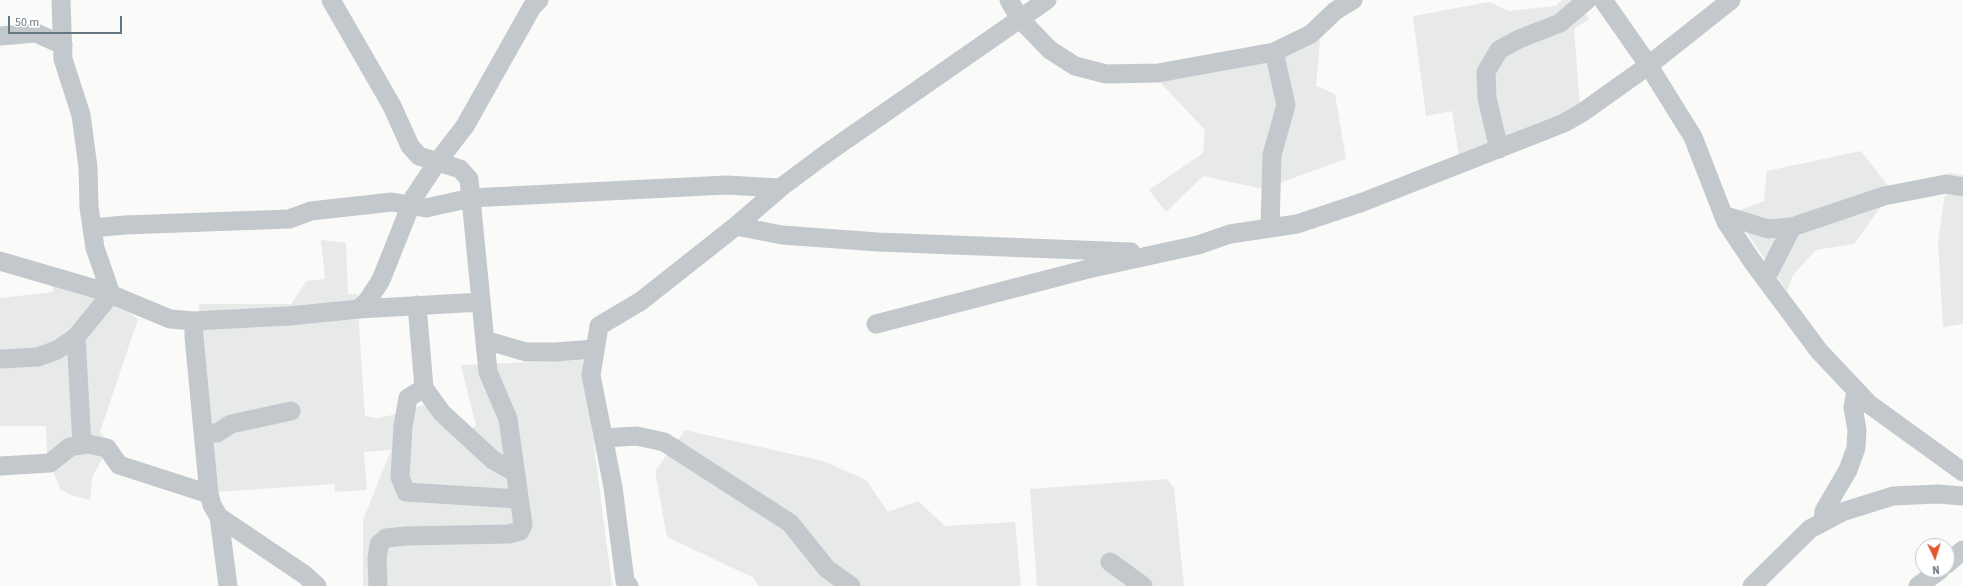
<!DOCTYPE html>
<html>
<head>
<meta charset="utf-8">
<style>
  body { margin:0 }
  #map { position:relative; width:1963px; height:586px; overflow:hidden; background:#fafaf8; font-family:"Source Sans 3",sans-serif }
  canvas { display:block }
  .north { position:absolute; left:1915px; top:538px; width:40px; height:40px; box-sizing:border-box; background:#fff; border:1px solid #c1c8cd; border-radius:50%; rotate:176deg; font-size:11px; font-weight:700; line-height:16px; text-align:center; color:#657683 }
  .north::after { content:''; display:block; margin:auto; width:14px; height:18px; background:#e4572e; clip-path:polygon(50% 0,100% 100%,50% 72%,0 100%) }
  .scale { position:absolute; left:8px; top:16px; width:114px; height:18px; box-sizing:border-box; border:2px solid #657683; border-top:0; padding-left:5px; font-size:12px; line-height:14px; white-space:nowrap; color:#657683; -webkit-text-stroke:3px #fff; paint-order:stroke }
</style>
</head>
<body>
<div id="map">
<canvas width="1963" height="586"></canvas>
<div class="north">N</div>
<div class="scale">50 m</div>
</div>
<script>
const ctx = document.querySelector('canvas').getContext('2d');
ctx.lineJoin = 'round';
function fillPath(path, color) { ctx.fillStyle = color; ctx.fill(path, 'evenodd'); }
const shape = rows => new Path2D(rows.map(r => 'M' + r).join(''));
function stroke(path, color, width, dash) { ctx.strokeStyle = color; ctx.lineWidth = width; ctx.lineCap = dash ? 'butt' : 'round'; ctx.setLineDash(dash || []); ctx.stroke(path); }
const built = shape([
  [1562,0,1579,0,1589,19,1574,29,1580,106,1459,156,1452,111,1426,116,1413,16,1489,2,1509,11,1555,6],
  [1320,40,1316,86,1335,94,1346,159,1263,189,1203,176,1166,212,1149,190,1203,153,1205,130,1157,79,1259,63],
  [1861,151,1888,186,1882,205,1854,244,1816,250,1793,275,1787,291,1733,213,1764,201,1767,171],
  [1948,173,1963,175,1963,324,1943,327,1938,242],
  [321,240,346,243,348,294,357,294,365,416,378,418,397,414,442,398,467,430,476,426,461,365,583,360,612,586,363,586,363,520,391,450,364,452,367,490,335,492,335,484,214,492,199,304,291,304,307,281,325,279],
  [53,285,114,302,138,319,100,432,116,451,103,457,92,478,90,500,71,495,60,489,47,456,46,426,0,426,0,298,53,292],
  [685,430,823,461,866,480,888,512,918,501,945,526,1015,522,1021,586,758,586,754,578,667,537,655,471],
  [1167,479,1174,488,1184,586,1037,586,1030,489]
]);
const minor = shape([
  [61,0,63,59,81,115,88,167,89,207,95,248,111,294,76,337,82,445],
  [331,0,392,106,410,146,419,156,460,169,469,179,488,372,508,419,523,525,520,531,509,534,406,536,386,538,379,544,377,560,378,586],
  [1009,0,1020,19,1050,50,1075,66,1106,74,1158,73,1274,52,1311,34,1335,11,1353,0],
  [1603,0,1647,63,1693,137,1726,222,1752,261,1819,351,1869,404,1963,472],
  [0,36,36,33,63,45],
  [1499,149,1487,98,1486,72,1499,50,1519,39,1560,23,1587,0],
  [1723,215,1768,229,1792,227,1884,196,1946,184,1963,187],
  [736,226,782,235,878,242,1131,252],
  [92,228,125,225,289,219,311,211,392,202,426,208,471,198,726,185,780,188],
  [1270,228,1272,155,1286,105,1274,52],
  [0,261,103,291,170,319,194,321,289,316,359,309,481,302],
  [1766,278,1792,227],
  [417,305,424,388,442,413,467,436,493,460,516,473],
  [359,309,368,300,381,280,414,197,438,161,465,126,532,7,539,0],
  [194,321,194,337,209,494,212,505,219,517,228,586],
  [876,324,1088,269,1198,245,1230,234,1297,224,1363,202,1564,123,1583,112,1649,65,1731,0],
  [485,340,526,352,556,352,594,349],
  [1,359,38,357,57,350,76,337],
  [424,388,408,398,403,426,400,477,406,492,519,499],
  [203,433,217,433,231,424,291,411],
  [603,438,637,436,664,442,790,523,827,569,851,586],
  [0,466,50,463,70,447,88,444,107,448,119,465,209,494],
  [219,517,305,575,317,586],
  [1823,522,1824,511,1848,470,1856,448,1857,430,1853,407,1856,391],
  [1110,562,1143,586],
  [1947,564,1963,550],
  [629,586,625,581,613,487,591,375,599,326,641,301,736,226,780,188,827,153,1047,0],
  [1752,586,1810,529,1842,512,1893,496,1938,494,1963,496],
  [1918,586,1940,570]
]);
fillPath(built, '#e8e9e9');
stroke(minor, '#c3c8cc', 19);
</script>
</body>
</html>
